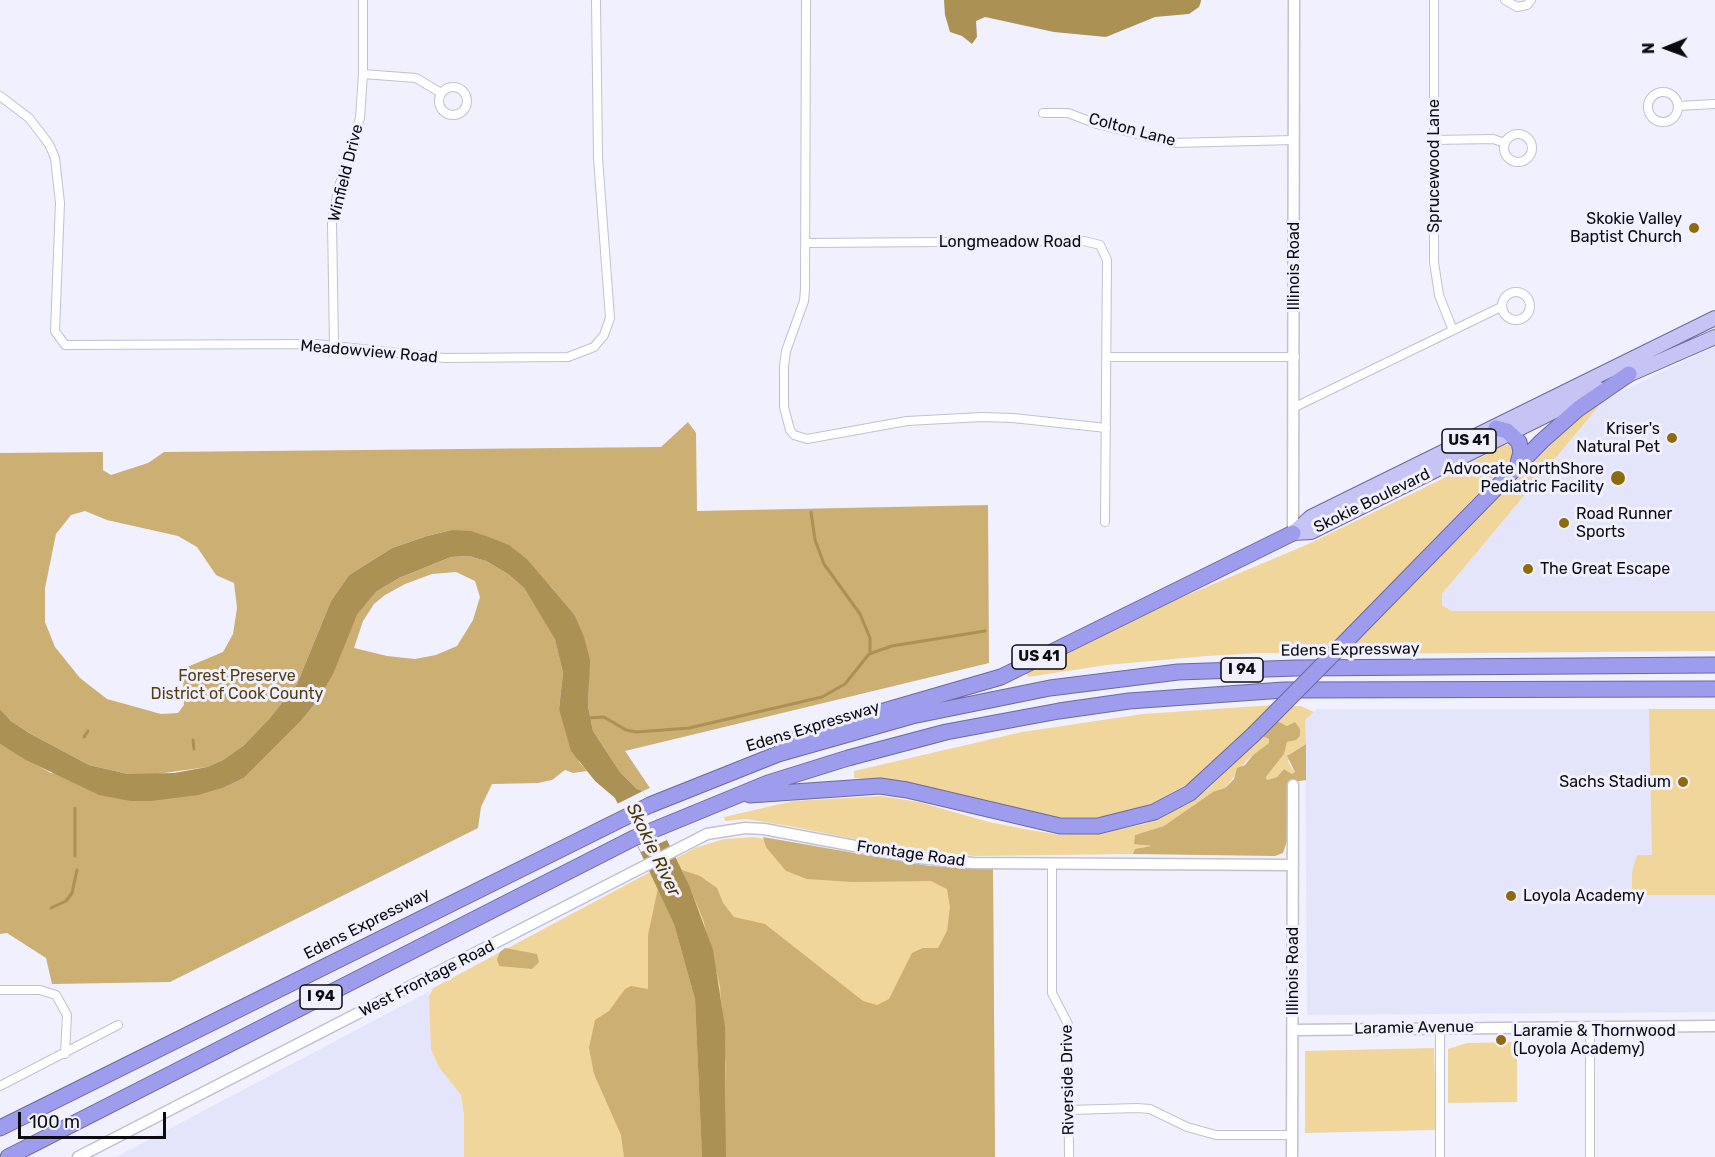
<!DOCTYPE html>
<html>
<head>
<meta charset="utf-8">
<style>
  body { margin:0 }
  #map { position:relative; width:1715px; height:1157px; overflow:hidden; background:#f0f0ff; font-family:Rubik,sans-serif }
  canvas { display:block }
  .north { position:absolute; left:1637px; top:18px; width:60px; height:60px; -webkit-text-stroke:4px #f0f0ff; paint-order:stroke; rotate:269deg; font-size:16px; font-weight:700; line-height:24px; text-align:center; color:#0b0b0f }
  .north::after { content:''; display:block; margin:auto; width:21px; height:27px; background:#0b0b0f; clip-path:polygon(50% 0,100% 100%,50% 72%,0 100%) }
  .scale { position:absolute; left:18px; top:1112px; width:148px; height:27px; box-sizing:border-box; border:3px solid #0b0b0f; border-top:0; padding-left:8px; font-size:18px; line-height:21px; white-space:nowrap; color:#0b0b0f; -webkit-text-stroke:4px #f0f0ff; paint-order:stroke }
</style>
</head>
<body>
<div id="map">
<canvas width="1715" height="1157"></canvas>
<div class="north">N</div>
<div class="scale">100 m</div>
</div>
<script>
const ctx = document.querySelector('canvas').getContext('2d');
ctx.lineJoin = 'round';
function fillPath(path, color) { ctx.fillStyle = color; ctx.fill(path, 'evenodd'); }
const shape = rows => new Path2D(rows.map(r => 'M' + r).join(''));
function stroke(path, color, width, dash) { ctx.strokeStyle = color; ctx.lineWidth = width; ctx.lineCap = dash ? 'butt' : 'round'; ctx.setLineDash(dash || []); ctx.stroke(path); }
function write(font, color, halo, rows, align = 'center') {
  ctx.font = font + ' Rubik,sans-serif'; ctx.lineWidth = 6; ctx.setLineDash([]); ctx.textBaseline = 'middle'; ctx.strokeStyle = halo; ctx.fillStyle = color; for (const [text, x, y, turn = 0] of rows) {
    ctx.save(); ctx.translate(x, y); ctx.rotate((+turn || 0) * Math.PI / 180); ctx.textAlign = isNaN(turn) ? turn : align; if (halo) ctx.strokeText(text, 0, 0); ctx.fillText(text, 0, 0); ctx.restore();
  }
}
const built = shape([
  [1715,346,1715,611,1452,611,1442,605,1442,594,1604,400],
  [1317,709,1715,709,1715,1012,1307,1015,1305,720],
  [430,991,429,996,468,1038,469,1157,116,1157]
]);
const green = shape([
  [1604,400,1442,594,1442,605,1452,611,1715,611,1715,651,1345,654,1586,409],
  [1511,444,1515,449,1512,458,1324,654,1259,653,1207,656,1107,665,1028,677,1026,671,1154,609,1306,545,1438,481,1502,446],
  [1273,705,1193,781,1153,803,1107,817,1057,817,900,781,854,778,854,771,1022,732,1143,714],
  [1292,706,1301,706,1314,712,1305,720,1306,744,1290,754,1288,762,1295,772,1292,774,1284,769,1277,777,1267,780,1266,777,1284,754,1287,742,1296,740,1300,729,1296,725,1287,726,1277,721],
  [1649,709,1715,709,1715,895,1632,895,1632,872,1637,855,1652,855],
  [1262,736,1269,739,1269,743,1247,760,1225,788,1164,826,1135,835,1144,845,1152,846,1133,854,976,856,915,851,794,827,746,819,725,821,724,817,793,801,881,796,919,802,989,822,1030,830,1060,835,1111,831,1145,824,1187,804,1208,789],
  [754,837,929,866,993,869,995,1157,464,1157,464,1114,461,1095,439,1067,431,1049,429,996,433,988,695,848,724,839],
  [1517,1042,1517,1102,1448,1103,1448,1049,1467,1043],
  [1434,1048,1436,1130,1305,1133,1305,1051]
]);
const forest = shape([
  [688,422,696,433,697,511,988,505,989,663,625,751,650,788,643,791,637,789,620,772,593,731,588,706,589,681,574,614,529,561,452,530,427,536,392,548,349,575,331,601,297,684,269,719,243,746,223,760,207,767,150,775,128,774,89,765,29,733,11,721,0,709,0,453,103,452,103,470,111,475,148,463,164,452,661,447],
  [85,511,107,520,178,536,197,547,216,575,234,583,237,608,233,634,223,652,187,667,183,676,184,705,178,713,161,714,107,699,80,678,55,647,45,622,45,588,56,534,71,515],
  [469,556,486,561,508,574,524,588,555,638,563,673,559,709,579,762,587,771,573,773,565,770,552,780,538,783,492,784,481,807,478,828,170,982,52,984,46,958,7,933,0,934,0,744,51,773,225,787,244,778,300,722,318,700,357,615,376,592,399,578,451,557],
  [456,572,475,581,480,597,473,620,457,646,436,655,415,659,387,656,354,648,363,621,374,604,385,595,405,584,432,574],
  [1277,721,1287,726,1295,722,1300,729,1300,736,1296,740,1287,742,1284,754,1266,777,1267,780,1277,777,1284,769,1292,774,1295,772,1287,756,1306,744,1306,780,1288,783,1287,841,1283,853,1275,856,1133,854,1135,849,1152,846,1134,844,1135,835,1164,826,1213,792,1225,788,1234,779,1237,768,1245,765,1253,755,1269,743,1269,739,1262,736],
  [763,837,929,866,993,869,995,1157,726,1157,726,1067,720,986,703,919,682,870,700,876,717,888,723,903,734,917,765,924,863,1001,877,1005,889,999,912,953,923,948,938,948,947,931,950,907,947,889,931,881,852,882,807,879,786,871,766,847],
  [658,888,674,924,695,999,702,1157,624,1157,621,1135,594,1074,589,1048,595,1020,609,1011,625,989,631,986,648,989,648,935],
  [505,948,537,954,539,962,532,969,499,966,497,959,500,952]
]);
const water = shape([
  [944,0,1201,0,1201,1,1199,7,1189,14,1155,17,1106,37,1054,32,985,17,976,21,977,37,972,44,962,36,950,32,945,15],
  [452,530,471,531,494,539,509,545,529,561,574,614,584,637,590,660,588,706,593,731,620,772,637,789,643,791,689,885,713,950,725,1027,726,1157,702,1157,695,999,674,924,615,798,595,781,571,751,559,709,563,673,555,639,524,588,508,574,486,561,469,556,451,557,399,578,376,592,357,615,333,674,318,700,300,722,244,778,225,787,198,795,151,801,131,801,99,795,26,760,0,744,0,709,11,721,29,733,89,765,128,774,174,773,207,767,223,760,243,746,269,719,297,684,331,601,349,575,392,548,427,536]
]);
const pier = shape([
  [643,791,667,840,641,852,617,804]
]);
const stream = shape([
  [811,512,815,540,824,564,860,614,870,638,870,653],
  [587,718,604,717,626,730,637,732,689,728,822,697,845,684,869,654,892,646,985,631],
  [84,737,88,731],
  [193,740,194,749],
  [75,856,75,808],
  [51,908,66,901,72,893,77,870]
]);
const minor = shape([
  [806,0,805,289,804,301,786,351,784,367,784,407,790,430,794,435,807,439,907,421,982,417,1013,418,1106,428],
  [1434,0,1434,262,1439,295,1452,328],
  [1505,0,1517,7,1527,5,1531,0],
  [363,74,416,78,441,93],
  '439 101a14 14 0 1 1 28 0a14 14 0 1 1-28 0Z',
  '1648 107a15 15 0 1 1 30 0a15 15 0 1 1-30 0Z',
  [0,96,29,118,49,144,55,158,60,203,55,331,65,345,316,344,444,358,568,357,594,347,604,335,610,318,598,158,596,0],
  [1678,106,1715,104],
  [1043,113,1068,113,1097,124,1173,143,1294,140],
  '1504 148a14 14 0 1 1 28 0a14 14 0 1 1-28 0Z',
  [1434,140,1493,139,1505,143],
  [806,243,1084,241,1100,245,1107,260,1105,522],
  '1502 306a14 14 0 1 1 28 0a14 14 0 1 1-28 0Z',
  [334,345,332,222,338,190,360,118,363,74,363,0],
  [1108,357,1295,357],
  [1295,407,1501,307],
  [1052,864,1052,993,1068,1024,1069,1157],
  [0,990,40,990,56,995,67,1015,65,1054],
  [1590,1027,1590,1157],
  [1440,1028,1440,1157],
  [0,1086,118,1025],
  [1069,1110,1137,1108,1150,1109,1187,1127,1216,1135,1292,1135]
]);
const tertiary = shape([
  [1293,533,1294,0],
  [1293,1030,1715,1026],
  [78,1157,707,834,745,828,764,829,919,858,973,863,1293,865],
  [1292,1157,1293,785]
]);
const primary = shape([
  [1619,379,1715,337],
  [1293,533,1311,517,1715,318],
  [1293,533,1311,532,1599,389]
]);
const motorway = shape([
  [1496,428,1507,431,1519,442,1521,452,1517,467],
  [1353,634,1542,441,1578,409,1629,374],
  [780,752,798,736,1001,677,1293,533],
  [750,795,880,786,907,790,1060,826,1098,826,1154,812,1190,793,1254,734],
  [0,1128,650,805,778,754,912,716,1050,688,1178,672,1297,668,1715,665],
  [8,1157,634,838,768,783,848,758,946,732,1059,711,1129,701,1284,690,1715,689]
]);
const motorwayBridge = shape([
  [1254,734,1353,634]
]);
const markers = [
  [1694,228,6,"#8d6b0d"],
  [1672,438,6,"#8d6b0d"],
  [1618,478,8,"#8d6b0d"],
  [1564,523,6,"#8d6b0d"],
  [1528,569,6,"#8d6b0d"],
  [1683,782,6,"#8d6b0d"],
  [1511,896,6,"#8d6b0d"],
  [1501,1040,6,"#8d6b0d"]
];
const shields = [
  [1469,441,54],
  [1039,657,54],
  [1242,670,42],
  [321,997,42]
];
const shieldNames = [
  ["US 41",1469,441],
  ["US 41",1039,657],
  ["I 94",1242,670],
  ["I 94",321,997]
];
const streetNames = [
  ["Colton Lane",1132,130,15],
  ["Sprucewood Lane",1434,166,-90],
  ["Winfield Drive",346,173,-76],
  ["Longmeadow Road",1010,242],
  ["Illinois Road",1294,266,-90],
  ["Meadowview Road",369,352,5],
  ["Skokie Boulevard",1372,501,-26],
  ["Edens Expressway",1350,650,-1],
  ["Edens Expressway",813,727,-17],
  ["Frontage Road",911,854,8],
  ["Edens Expressway",367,924,-27],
  ["Illinois Road",1293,971,-90],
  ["West Frontage Road",427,979,-27],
  ["Laramie Avenue",1414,1028,-1],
  ["Riverside Drive",1068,1080,-91]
];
const poiNames = [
  ["Skokie Valley",1682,219],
  ["Baptist Church",1682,237],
  ["Kriser's",1660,429],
  ["Natural Pet",1660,447],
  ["Advocate NorthShore",1604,469],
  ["Pediatric Facility",1604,487],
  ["Road Runner",1576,514,"left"],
  ["Sports",1576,532,"left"],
  ["The Great Escape",1540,569,"left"],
  ["Sachs Stadium",1671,782],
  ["Loyola Academy",1523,896,"left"],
  ["Laramie & Thornwood",1513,1031,"left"],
  ["(Loyola Academy)",1513,1049,"left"]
];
const parkNames = [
  ["Forest Preserve",237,676],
  ["District of Cook County",237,694]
];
const waterNames = [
  ["Skokie River",653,850,64]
];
fillPath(built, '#e4e5fb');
fillPath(green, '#f1d69c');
fillPath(forest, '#cbaf73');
fillPath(water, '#ac9155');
fillPath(pier, '#f0f0ff');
stroke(stream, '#ac9155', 3);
stroke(minor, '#c1c1cf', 10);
stroke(tertiary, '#c1c1cf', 13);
stroke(primary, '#6b699f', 16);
stroke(motorway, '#6b699f', 17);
stroke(minor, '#fff', 8);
stroke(tertiary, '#fff', 10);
stroke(primary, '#c5c4f4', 14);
stroke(motorway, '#9e9ced', 15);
stroke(motorwayBridge, '#6b699f', 17, []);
stroke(motorwayBridge, '#9e9ced', 15);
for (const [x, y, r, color] of markers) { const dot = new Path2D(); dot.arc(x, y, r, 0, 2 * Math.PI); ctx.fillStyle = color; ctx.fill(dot); stroke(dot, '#f0f0ff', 2); }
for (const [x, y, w] of shields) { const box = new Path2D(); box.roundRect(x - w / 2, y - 12, w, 24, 4.5); ctx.fillStyle = '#f0f0ff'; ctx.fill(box); stroke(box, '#0b0b0f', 1.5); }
write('bold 15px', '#0b0b0f', null, shieldNames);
write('16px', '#0b0b0f', '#f0f0ff', streetNames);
write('16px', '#0b0b0f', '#f0f0ff', poiNames, 'right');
write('16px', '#523e0e', '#f0f0ff', parkNames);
write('italic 18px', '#4b3805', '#f0f0ff', waterNames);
</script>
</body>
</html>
